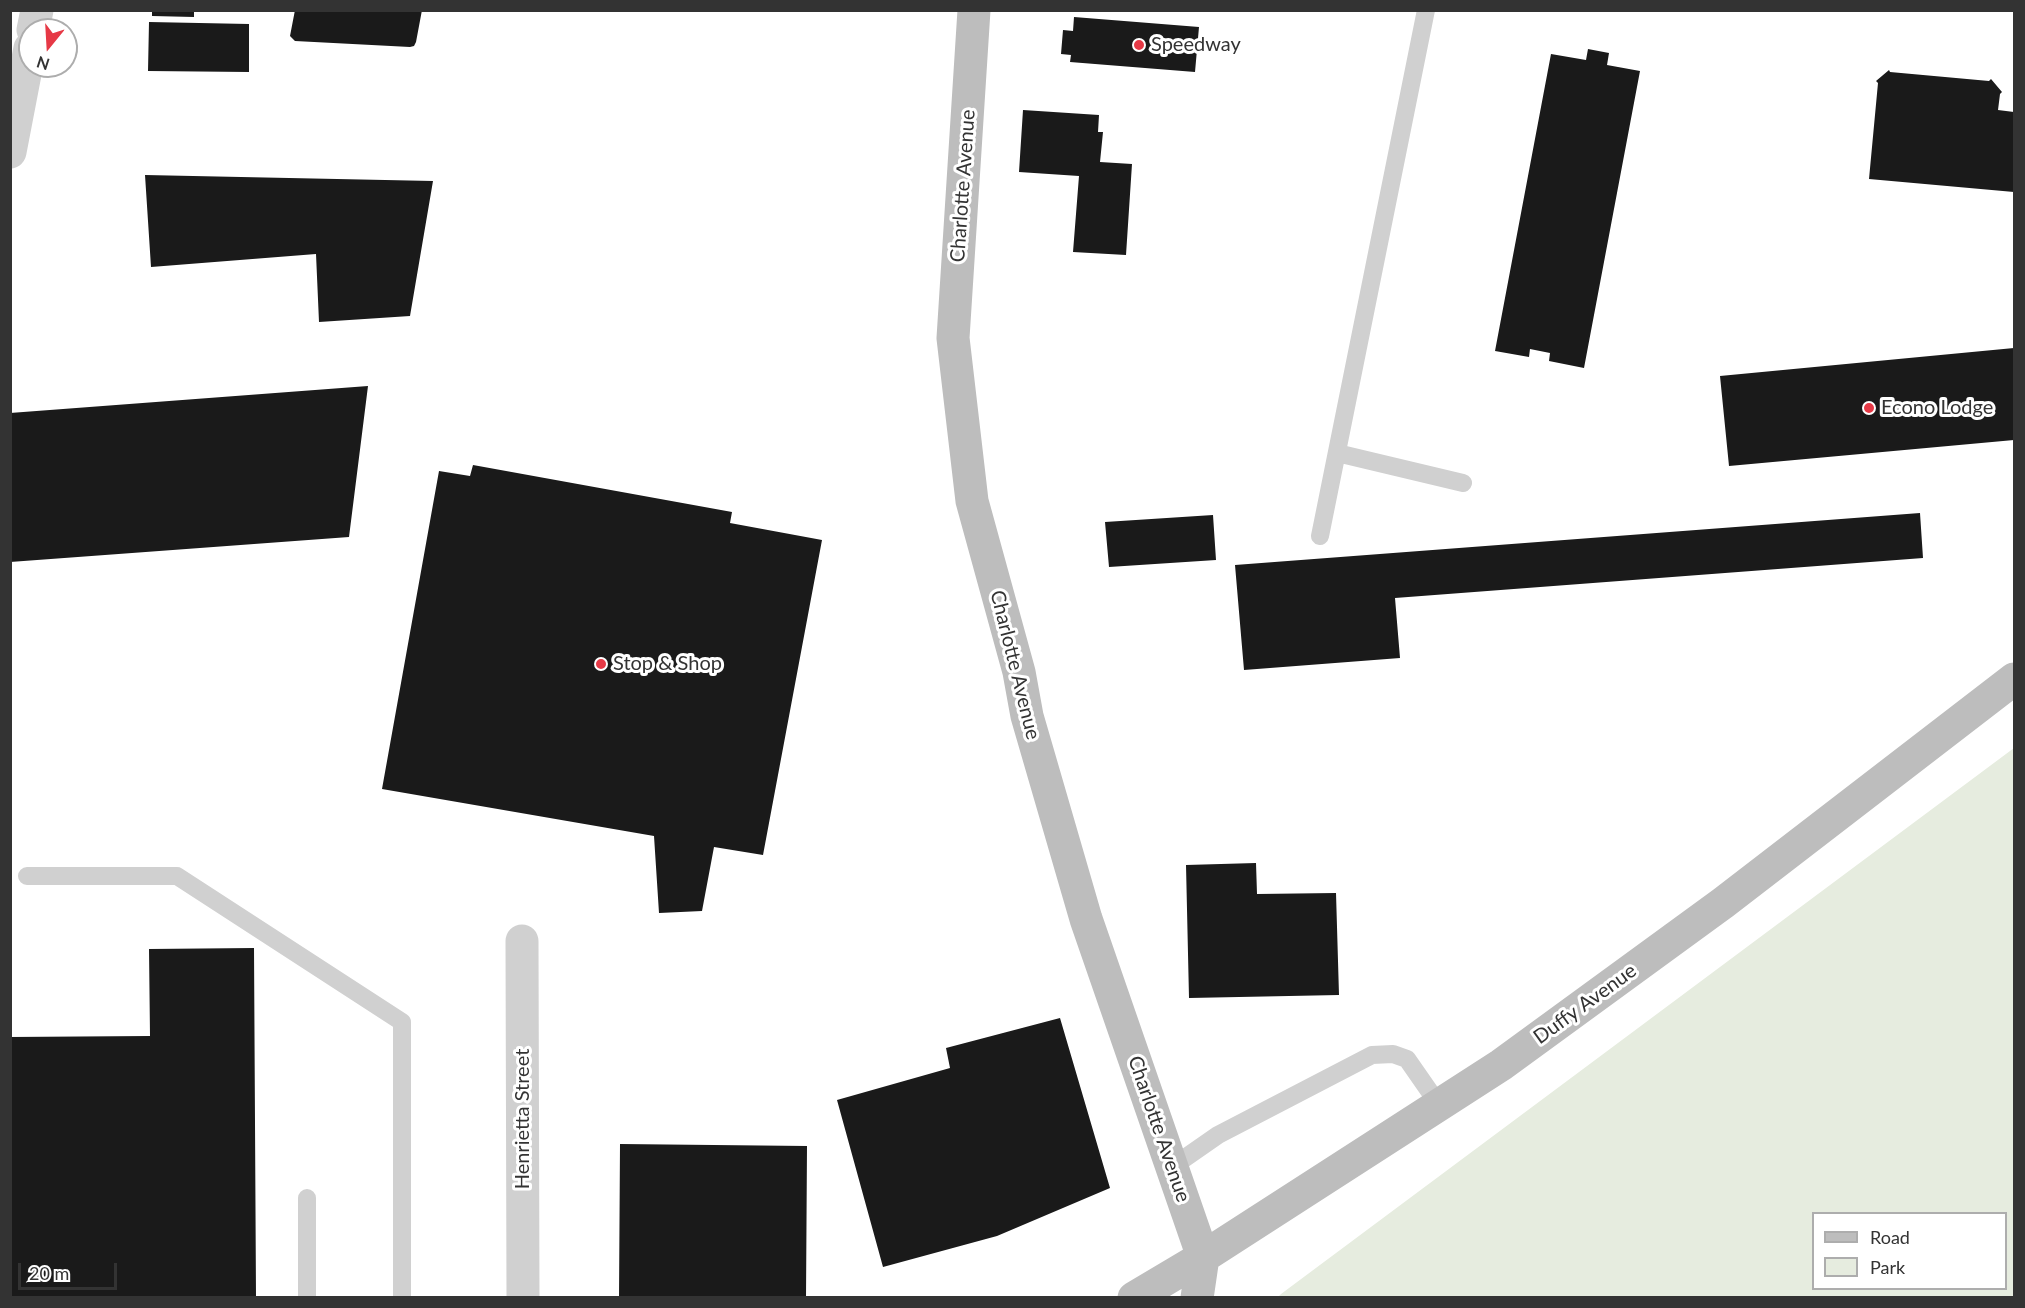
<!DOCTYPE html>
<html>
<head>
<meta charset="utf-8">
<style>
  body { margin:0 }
  #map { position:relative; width:2025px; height:1308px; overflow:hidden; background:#fff; font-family:Lato,sans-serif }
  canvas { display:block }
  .frame { position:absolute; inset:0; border:12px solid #333; pointer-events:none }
  .legend { position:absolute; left:1812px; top:1212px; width:195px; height:78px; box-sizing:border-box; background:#fff; border:2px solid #adadad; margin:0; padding:8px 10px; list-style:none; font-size:18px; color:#333 }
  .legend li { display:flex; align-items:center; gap:12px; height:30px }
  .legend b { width:30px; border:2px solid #adadad }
  .north { position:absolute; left:18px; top:18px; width:60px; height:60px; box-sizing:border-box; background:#fff; border:2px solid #adadad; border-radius:50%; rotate:198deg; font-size:16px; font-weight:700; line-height:24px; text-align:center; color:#333 }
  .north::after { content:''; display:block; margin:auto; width:21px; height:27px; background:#e63946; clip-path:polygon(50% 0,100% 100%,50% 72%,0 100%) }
  .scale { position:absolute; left:18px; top:1263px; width:99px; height:27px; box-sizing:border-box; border:3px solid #333; border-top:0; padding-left:8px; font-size:18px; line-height:21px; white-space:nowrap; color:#333; -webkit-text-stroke:4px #fff; paint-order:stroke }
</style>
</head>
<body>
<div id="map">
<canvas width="2025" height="1308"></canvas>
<div class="frame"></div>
<ul class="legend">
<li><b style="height:8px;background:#bdbdbd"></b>Road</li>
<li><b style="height:16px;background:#e6ecdf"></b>Park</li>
</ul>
<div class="north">N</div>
<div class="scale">20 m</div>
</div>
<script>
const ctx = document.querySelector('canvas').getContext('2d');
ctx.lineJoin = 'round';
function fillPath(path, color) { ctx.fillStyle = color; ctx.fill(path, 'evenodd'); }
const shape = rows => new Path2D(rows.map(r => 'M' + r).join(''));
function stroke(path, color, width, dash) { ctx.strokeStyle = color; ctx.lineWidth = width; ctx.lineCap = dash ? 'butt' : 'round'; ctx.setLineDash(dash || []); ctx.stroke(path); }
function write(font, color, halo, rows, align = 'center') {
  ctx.font = font + ' Lato,sans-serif'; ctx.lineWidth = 6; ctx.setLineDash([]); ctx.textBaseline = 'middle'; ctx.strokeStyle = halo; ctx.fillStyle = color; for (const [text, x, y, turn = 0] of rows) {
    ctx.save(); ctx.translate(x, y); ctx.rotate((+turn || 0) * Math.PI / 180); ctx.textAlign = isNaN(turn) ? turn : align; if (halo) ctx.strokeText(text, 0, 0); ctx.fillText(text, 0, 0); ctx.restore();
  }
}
const green = shape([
  [2014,748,2014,1297,1278,1297,1281,1294],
  [1814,1214,2006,1214,2006,1288,1814,1288]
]);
const building = shape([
  [152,10,194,10,194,17,152,16],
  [295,10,422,10,416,42,414,46,410,47,295,41,290,36],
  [1074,17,1199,27,1195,72,1070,62,1071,55,1061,54,1063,30,1073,31],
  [149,22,249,24,249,72,148,71],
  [1588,49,1609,53,1607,65,1640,71,1584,368,1549,361,1550,353,1530,349,1529,357,1495,351,1551,54,1586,60],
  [1889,70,1890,72,1989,81,1991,79,2002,92,2000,94,1998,110,2014,112,2014,192,1869,179,1878,83,1876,81],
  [1023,110,1099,115,1098,132,1103,132,1100,162,1132,164,1126,255,1073,252,1079,176,1019,172],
  [145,175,433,181,410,316,319,322,316,254,151,267],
  [2014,348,2014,440,1729,466,1720,376],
  [368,386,349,537,10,562,10,413],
  [473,465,732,512,730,523,822,540,763,855,714,847,702,911,659,913,654,836,382,789,439,471,470,476],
  [1920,513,1923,558,1395,598,1400,658,1244,670,1235,565],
  [1213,515,1216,560,1109,567,1105,522],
  [1256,863,1257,894,1336,893,1339,995,1189,998,1186,865],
  [254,948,256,1298,10,1298,10,1037,150,1036,149,949],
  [1060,1018,1110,1188,997,1236,883,1267,837,1100,950,1068,946,1048],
  [620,1144,807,1146,806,1298,619,1298]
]);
const lane = shape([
  [1337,453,1463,483],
  [1320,536,1426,10],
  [27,876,177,876,402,1022,402,1298],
  [1172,1167,1218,1135,1372,1055,1393,1054,1407,1059,1439,1105],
  [307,1298,307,1198]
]);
const street = shape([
  [33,30,37,10],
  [10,152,30,48],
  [522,941,523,1298]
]);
const secondary = shape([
  [974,10,953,338,972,501,1019,672,1027,716,1086,919,1203,1257,1197,1298],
  [1134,1298,1203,1257,1501,1065,1723,903,2014,679]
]);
const markers = [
  [1139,45,6,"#e63946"],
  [1869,408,6,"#e63946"],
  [601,664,6,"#e63946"]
];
const poiNames = [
  ["Speedway",1151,45],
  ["Econo Lodge",1881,408],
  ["Stop & Shop",613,664]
];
const streetNames = [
  ["Charlotte Avenue",963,186,-86],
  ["Charlotte Avenue",1015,665,76],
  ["Duffy Avenue",1585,1004,-36],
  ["Henrietta Street",523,1119,-90],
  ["Charlotte Avenue",1159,1129,71]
];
fillPath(green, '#e6ecdf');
fillPath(building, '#1a1a1a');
stroke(lane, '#d0d0d0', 18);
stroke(street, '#d0d0d0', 33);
stroke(secondary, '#bdbdbd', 33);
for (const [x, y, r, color] of markers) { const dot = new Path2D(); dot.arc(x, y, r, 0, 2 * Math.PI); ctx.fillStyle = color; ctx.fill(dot); stroke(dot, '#fff', 2); }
write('20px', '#333', '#fff', poiNames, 'left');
write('20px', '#333', '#fff', streetNames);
</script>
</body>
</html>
